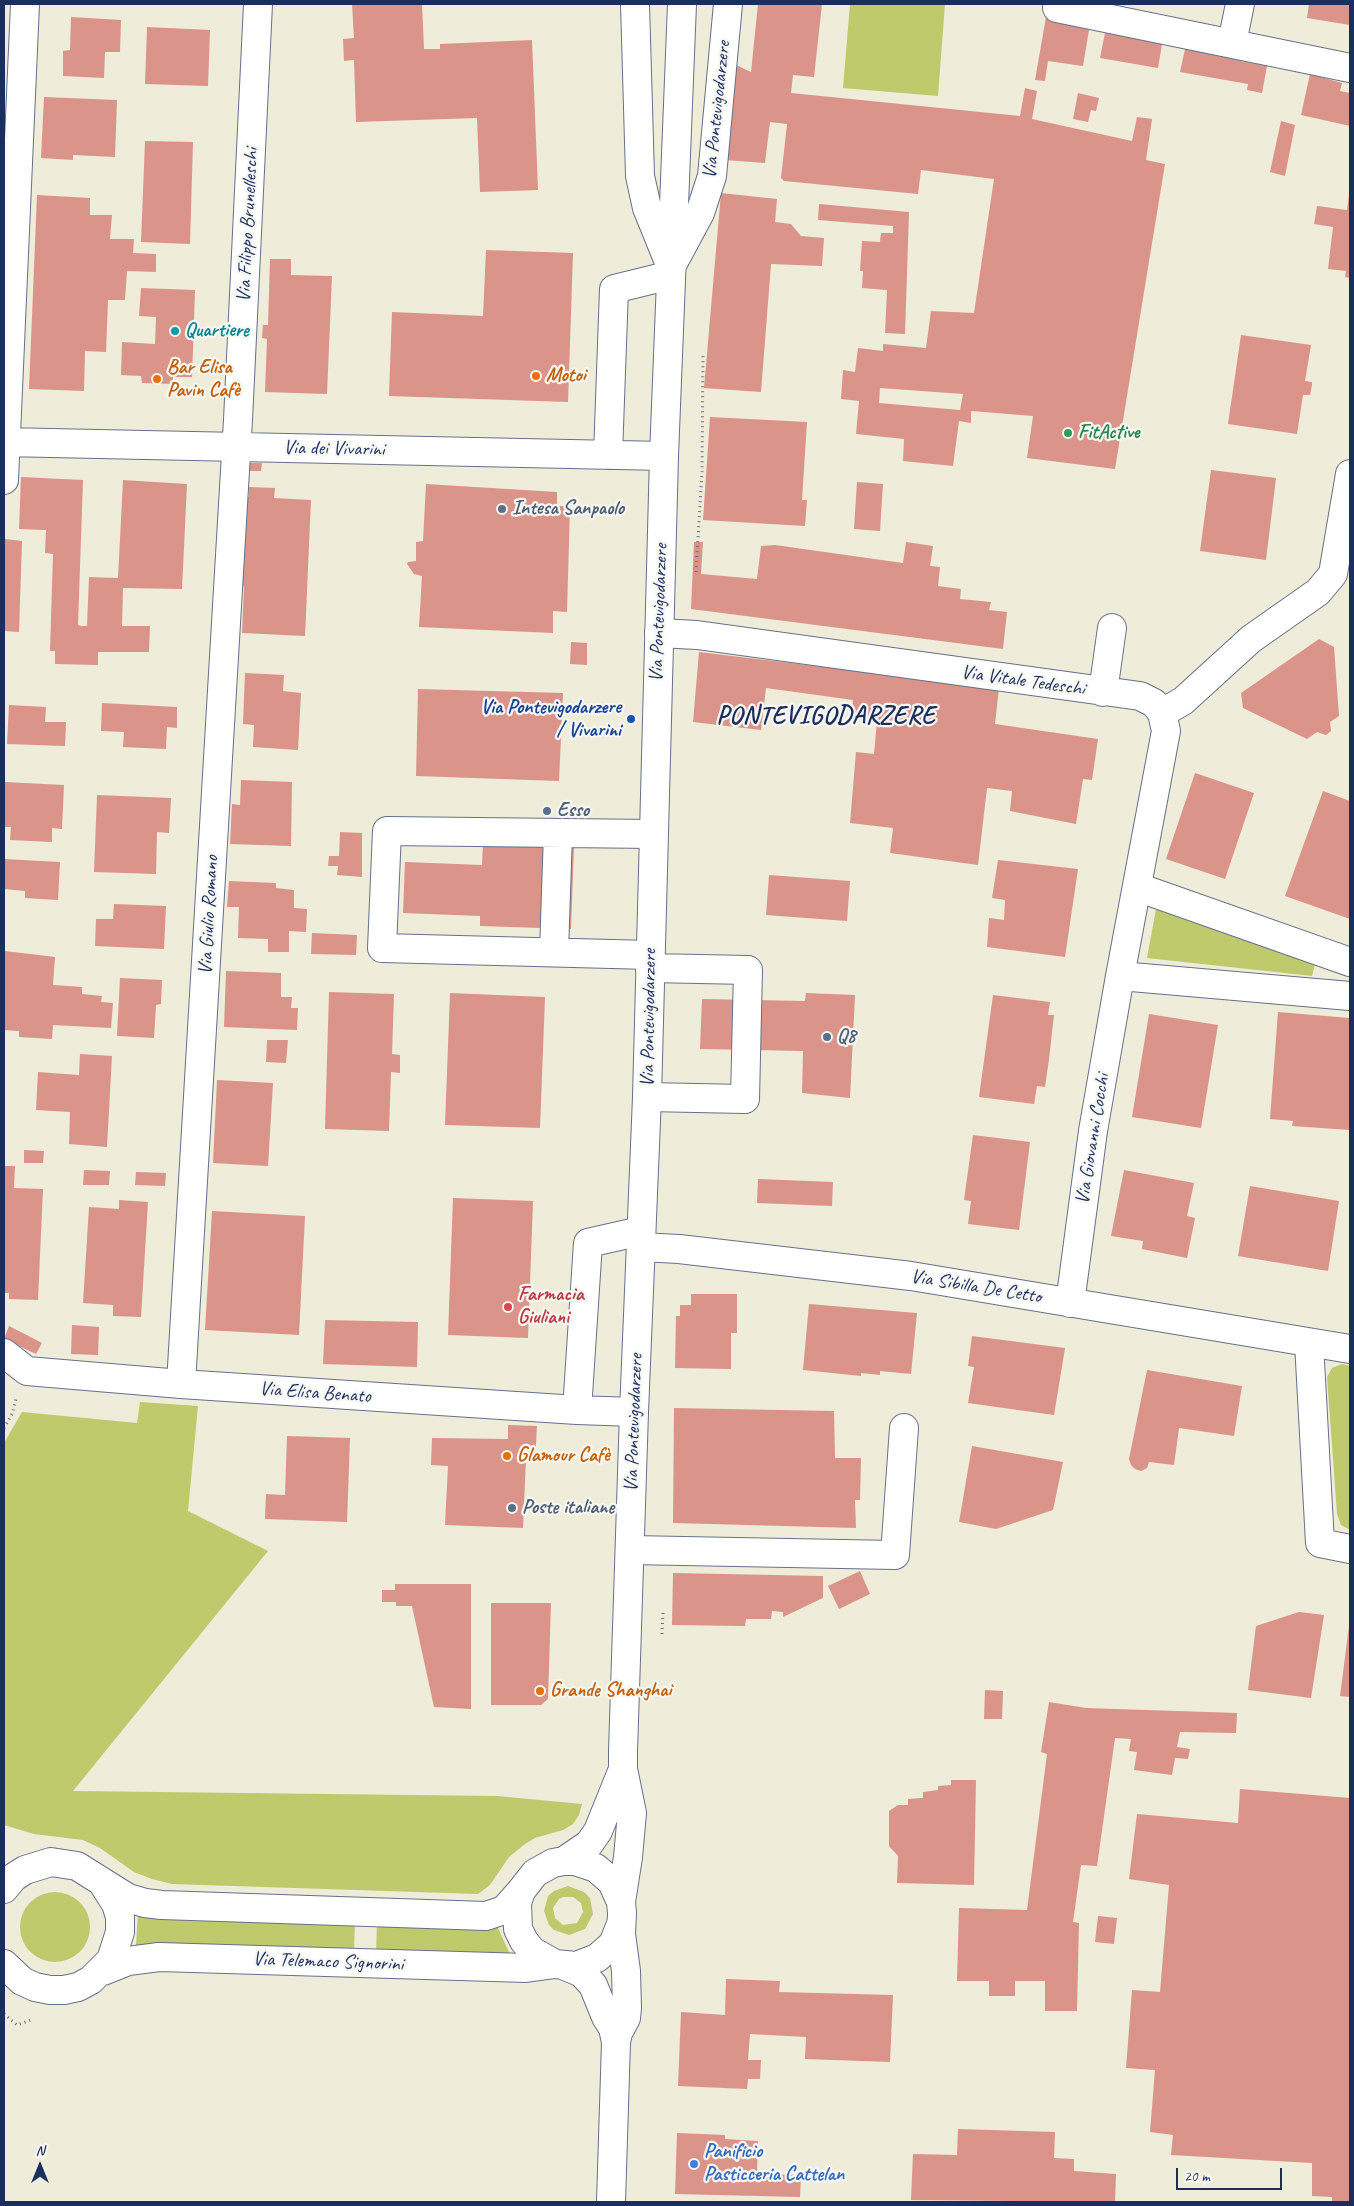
<!DOCTYPE html>
<html>
<head>
<meta charset="utf-8">
<style>
  body { margin:0 }
  #map { position:relative; width:1354px; height:2206px; overflow:hidden; background:#efecd9; font-family:Caveat,sans-serif }
  canvas { display:block }
  .frame { position:absolute; inset:0; border:5px solid #1b2f5e; pointer-events:none }
  .north { position:absolute; left:15px; top:2141px; width:50px; height:50px; -webkit-text-stroke:4px #f6f6f2; paint-order:stroke; rotate:0deg; font-size:14px; font-weight:700; line-height:20px; text-align:center; color:#1b2f5e }
  .north::after { content:''; display:block; margin:auto; width:18px; height:22px; background:#1b2f5e; clip-path:polygon(50% 0,100% 100%,50% 72%,0 100%) }
  .scale { position:absolute; left:1176px; top:2168px; width:106px; height:22px; box-sizing:border-box; border:2px solid #1b2f5e; border-top:0; padding-left:6px; font-size:15px; line-height:18px; white-space:nowrap; color:#1b2f5e; -webkit-text-stroke:4px #f6f6f2; paint-order:stroke }
</style>
</head>
<body>
<div id="map">
<canvas width="1354" height="2206"></canvas>
<div class="frame"></div>
<div class="north">N</div>
<div class="scale">20 m</div>
</div>
<script>
const ctx = document.querySelector('canvas').getContext('2d');
ctx.lineJoin = 'round';
function fillPath(path, color) { ctx.fillStyle = color; ctx.fill(path, 'evenodd'); }
const shape = rows => new Path2D(rows.map(r => 'M' + r).join(''));
function stroke(path, color, width, dash) { ctx.strokeStyle = color; ctx.lineWidth = width; ctx.lineCap = dash ? 'butt' : 'round'; ctx.setLineDash(dash || []); ctx.stroke(path); }
function write(font, color, halo, rows, align = 'center') {
  ctx.font = font + ' Caveat,sans-serif'; ctx.lineWidth = 4.5; ctx.setLineDash([]); ctx.textBaseline = 'middle'; ctx.strokeStyle = halo; ctx.fillStyle = color; for (const [text, x, y, turn = 0] of rows) {
    ctx.save(); ctx.translate(x, y); ctx.rotate((+turn || 0) * Math.PI / 180); ctx.textAlign = isNaN(turn) ? turn : align; if (halo) ctx.strokeText(text, 0, 0); ctx.fillText(text, 0, 0); ctx.restore();
  }
}
const green = shape([
  [850,4,945,4,938,96,843,88],
  [1156,909,1315,964,1312,976,1147,958],
  [1342,1364,1350,1366,1350,1530,1341,1525,1337,1514,1327,1377,1332,1368],
  [140,1402,198,1406,188,1511,268,1551,73,1791,497,1796,582,1804,579,1815,573,1824,563,1830,535,1838,525,1844,509,1857,490,1885,478,1894,172,1884,152,1879,134,1872,100,1848,83,1840,34,1834,4,1825,4,1443,22,1412,137,1423],
  [568,1886,584,1892,590,1898,593,1914,585,1929,569,1935,554,1930,549,1925,544,1911,548,1896,554,1891],
  [563,1897,573,1897,581,1903,583,1912,577,1923,563,1925,555,1918,553,1908,559,1899],
  '20 1927a35 35 0 1 1 70 0a35 35 0 1 1-70 0Z',
  [138,1913,355,1921,354,1953,136,1945],
  [377,1922,497,1926,510,1954,376,1954]
]);
const building = shape([
  [352,4,422,4,424,49,440,49,440,44,532,40,538,190,480,192,477,118,356,122,354,60,344,61,343,39,354,38],
  [758,4,822,4,814,77,793,75,791,93,1020,116,1025,88,1037,91,1032,119,1132,141,1137,117,1152,119,1146,160,1165,164,1115,469,1027,458,1033,416,971,411,971,423,959,421,953,466,903,461,904,439,856,434,859,401,841,399,843,370,855,372,858,348,883,351,883,344,926,348,931,311,974,313,994,179,921,170,918,194,784,181,781,178,787,124,770,122,765,163,725,160,734,64,751,72],
  [880,388,963,394,960,410,879,403],
  [1309,4,1350,4,1350,25,1307,18],
  [71,17,121,20,120,52,105,52,104,78,63,76,63,51,70,50],
  [1046,17,1090,24,1083,66,1048,61,1045,81,1035,80],
  [147,27,210,30,208,86,145,84],
  [1105,33,1127,37,1128,33,1141,36,1140,40,1162,44,1158,68,1100,58],
  [1187,40,1242,48,1240,61,1267,66,1262,93,1247,90,1248,84,1180,72],
  [1310,74,1342,83,1340,91,1350,93,1350,126,1301,115],
  [1078,93,1099,98,1096,111,1091,110,1088,122,1073,119],
  [44,97,117,100,115,157,73,155,73,160,41,158],
  [1281,121,1295,125,1285,176,1270,172],
  [145,141,193,142,190,244,141,242],
  [721,193,777,199,775,222,791,224,801,236,824,238,822,266,771,264,761,392,704,388],
  [37,195,90,198,90,215,112,215,110,239,134,239,133,253,156,254,156,272,127,271,125,300,108,300,106,352,85,351,84,391,29,389],
  [1349,195,1350,195,1350,278,1345,277,1346,271,1328,269,1333,227,1314,224,1317,206,1347,210],
  [819,204,909,212,905,334,885,333,887,290,862,288,863,271,860,271,862,241,880,242,881,233,893,233,893,226,818,220],
  [486,250,573,253,568,402,389,396,392,312,483,316],
  [270,259,291,259,291,275,332,276,327,394,265,392,267,339,262,338,263,325,268,325],
  [141,288,195,290,192,377,173,377,173,384,142,383,141,376,121,375,122,342,155,344,156,317,139,316],
  [1241,335,1311,345,1305,381,1312,382,1312,385,1310,395,1303,395,1297,434,1228,424],
  [710,417,807,422,802,500,807,500,805,526,703,520],
  [250,463,262,463,261,471,249,471],
  [1211,470,1276,478,1266,560,1200,551],
  [21,477,83,480,78,625,81,626,87,626,89,577,118,578,123,480,187,484,182,589,123,588,122,626,150,626,149,652,98,652,98,665,55,664,55,651,50,651,53,554,45,553,46,530,19,529],
  [857,482,883,484,880,531,854,529],
  [426,484,557,492,557,506,570,506,567,612,553,611,553,633,419,627,422,576,414,574,407,564,408,562,416,561,416,542,423,541],
  [249,487,275,488,274,498,311,500,305,636,242,633,244,586,240,586,240,575,243,575,247,497,249,497],
  [5,539,22,541,19,632,4,631],
  [694,542,703,542,701,574,757,579,761,546,775,545,903,563,906,542,933,546,930,566,940,567,938,586,961,589,960,599,991,602,989,610,1007,612,1003,649,691,609],
  [1319,639,1334,647,1339,716,1330,722,1331,731,1326,735,1317,732,1307,739,1243,708,1241,693],
  [571,642,587,643,587,665,570,664],
  [699,652,999,688,995,724,1098,739,1092,780,1083,779,1076,824,1010,811,1012,791,987,788,978,865,890,853,893,828,850,823,856,752,874,754,877,721,851,719,853,700,766,688,761,730,693,722],
  [245,673,284,675,283,691,301,693,298,750,253,747,254,725,243,724],
  [418,689,563,693,559,781,416,776],
  [102,703,177,707,177,728,167,727,166,749,123,747,124,732,101,731],
  [9,705,46,707,45,722,66,722,65,746,7,744],
  [1195,773,1254,793,1225,879,1166,859],
  [241,780,292,782,291,846,230,844,232,804,240,805],
  [5,782,64,785,62,829,52,828,52,842,10,840,11,827,4,827],
  [1323,791,1350,801,1350,919,1285,896],
  [97,795,171,798,169,833,157,832,156,874,94,872],
  [340,832,362,833,362,877,337,875,338,866,328,866,329,856,339,856],
  [483,844,574,847,571,929,480,926,480,916,403,913,405,862,482,865],
  [4,859,60,862,58,900,25,898,25,891,4,889],
  [998,860,1078,869,1065,957,987,947,989,918,1004,920,1005,900,992,898],
  [769,875,850,881,847,921,766,915],
  [229,881,276,883,276,888,294,890,294,908,307,909,306,932,289,931,289,952,268,952,268,939,238,938,239,907,227,907],
  [114,904,166,906,164,949,95,946,96,919,113,919],
  [312,933,357,935,356,955,311,954],
  [5,951,55,957,53,985,82,987,82,994,102,996,101,1002,113,1003,111,1028,53,1025,52,1039,19,1037,19,1031,4,1030],
  [226,971,281,973,281,997,292,997,291,1008,298,1008,297,1030,224,1027],
  [120,978,162,980,161,1004,156,1005,154,1038,117,1036],
  [329,992,394,994,392,1054,400,1055,400,1073,391,1072,389,1131,325,1129],
  [450,993,545,997,540,1128,445,1125],
  [806,993,855,995,850,1098,802,1093,803,1051,700,1049,702,999,805,1001],
  [993,995,1050,1002,1048,1015,1054,1015,1049,1059,1045,1087,1037,1086,1034,1104,979,1097],
  [1278,1012,1350,1018,1350,1130,1292,1126,1293,1121,1270,1119],
  [1149,1014,1218,1025,1201,1128,1132,1117],
  [267,1040,288,1040,286,1063,266,1062],
  [80,1054,112,1056,107,1147,69,1144,70,1112,36,1110,38,1072,79,1075],
  [217,1080,273,1083,268,1166,213,1163],
  [973,1135,1030,1142,1019,1230,968,1224,971,1201,964,1200],
  [24,1150,44,1151,43,1163,24,1163],
  [4,1166,15,1166,14,1188,43,1189,38,1300,9,1299,9,1293,4,1293],
  [84,1170,110,1171,109,1185,83,1185],
  [1124,1170,1194,1183,1187,1216,1195,1218,1187,1258,1142,1249,1143,1241,1111,1236],
  [136,1172,166,1173,165,1186,135,1185],
  [758,1179,833,1182,832,1206,757,1203],
  [1250,1186,1339,1201,1328,1271,1238,1256],
  [453,1198,533,1201,528,1338,448,1335],
  [119,1200,148,1202,141,1317,113,1316,113,1305,83,1303,89,1207,119,1209],
  [212,1211,305,1216,299,1335,205,1330],
  [691,1294,737,1294,737,1333,731,1333,731,1369,675,1368,676,1316,680,1316,680,1305,691,1305],
  [809,1304,917,1313,911,1374,880,1371,880,1375,861,1373,861,1376,803,1370],
  [325,1320,418,1322,417,1367,323,1364],
  [72,1325,99,1327,98,1355,71,1354],
  [9,1326,42,1343,36,1354,4,1339],
  [972,1336,1065,1348,1054,1415,968,1403,974,1367,968,1366],
  [1147,1370,1242,1386,1234,1436,1179,1428,1174,1465,1149,1462,1147,1468,1141,1471,1135,1469,1131,1465,1129,1459],
  [674,1408,834,1411,835,1458,861,1458,860,1500,855,1500,856,1528,673,1523],
  [508,1425,537,1426,535,1460,526,1459,523,1528,445,1525,448,1466,431,1465,432,1438,508,1439],
  [287,1436,350,1438,347,1522,265,1519,266,1494,285,1495],
  [972,1446,1063,1462,1053,1510,996,1529,959,1522],
  [860,1571,870,1594,839,1609,828,1586],
  [673,1573,823,1576,823,1598,783,1617,783,1612,772,1611,771,1619,746,1619,745,1626,672,1625],
  [395,1584,471,1584,471,1709,434,1707,412,1606,396,1606,396,1602,382,1602,382,1590,395,1590],
  [491,1603,551,1603,548,1699,541,1705,491,1705],
  [1299,1612,1324,1615,1311,1698,1248,1690,1256,1626],
  [1349,1626,1350,1626,1350,1697,1340,1696],
  [985,1690,1003,1691,1002,1719,984,1719],
  [1049,1702,1086,1708,1237,1713,1236,1733,1180,1732,1177,1747,1190,1749,1188,1759,1175,1758,1172,1775,1134,1770,1137,1752,1129,1751,1131,1739,1115,1738,1097,1866,1081,1865,1073,1922,1079,1923,1077,2011,1045,2011,1045,1981,1015,1981,1015,1996,989,1996,989,1981,957,1981,959,1908,1027,1910,1047,1754,1041,1752],
  [951,1780,976,1780,974,1885,897,1883,898,1856,889,1846,889,1811,898,1805,908,1805,908,1799,923,1798,923,1792,938,1790,938,1786,951,1785],
  [1240,1789,1350,1798,1350,2202,1332,2202,1332,2197,1312,2196,1312,2163,1171,2155,1173,2135,1150,2132,1155,2070,1126,2068,1132,1990,1160,1992,1169,1885,1129,1879,1137,1814,1238,1823],
  [1098,1916,1117,1918,1114,1944,1095,1942],
  [726,1979,780,1981,779,1992,893,1995,890,2062,805,2059,806,2037,750,2034,748,2060,761,2060,760,2079,748,2079,747,2089,678,2086,681,2012,725,2015],
  [958,2129,1055,2132,1054,2158,1074,2159,1074,2171,1116,2174,1115,2202,911,2200,913,2154,957,2155],
  [677,2133,725,2135,725,2139,758,2141,757,2174,801,2175,800,2197,675,2194]
]);
const path = shape([
  [696,572,702,472,703,356],
  [4,1428,12,1414,16,1399],
  [662,1634,663,1613],
  [4,2014,17,2025,31,2020]
]);
const minor = shape([
  [635,4,640,176,647,208,671,267],
  [1057,8,1350,68],
  [1232,43,1240,4],
  [671,267,700,213,712,176,728,4],
  [4,442,664,456],
  [608,455,614,289,671,275],
  [4,480,25,4],
  [659,633,697,635,1140,696,1154,703,1162,713,1166,731,1120,976,1093,1131,1070,1303],
  [1103,692,1112,628],
  [1162,713,1183,701,1251,639,1318,592,1333,574,1350,474],
  [1137,887,1350,962],
  [554,952,558,833],
  [650,955,382,948,387,831,653,834],
  [1120,976,1350,996],
  [647,1097,745,1099,748,970,650,968],
  [641,1247,679,1249,911,1276,1350,1349],
  [1309,1343,1320,1543,1350,1549],
  [4,1353,27,1371,181,1384,577,1410,634,1412],
  [181,1384,238,420,258,4],
  [577,1410,588,1243,641,1231],
  [630,1550,895,1555,904,1428],
  [4,1889,14,1877,25,1870,51,1862,77,1866,128,1898,145,1903,162,1905,486,1916,504,1910,521,1891],
  [4,1964,22,1981,35,1987,50,1990,64,1990,78,1987,91,1980,111,1960,120,1932,120,1917,116,1904,102,1882],
  [103,1971,128,1961,159,1957,526,1968,555,1964]
]);
const major = shape([
  [564,1861,589,1844,598,1831,623,1769],
  [621,1902,628,1857,632,1813,623,1769,623,1751,634,1412,647,1097,664,456,682,4],
  [565,1966,582,1973,593,1985,606,2017,613,2028,616,2042],
  [611,2202,616,2042,618,2033,626,2018,627,2008,626,1971,621,1934,622,1913,621,1902,612,1882,596,1868,575,1861,564,1861,553,1863,535,1873,521,1891,517,1903,518,1929,524,1941,532,1951,555,1964,576,1966,597,1958,613,1944,621,1924]
]);
const markers = [
  [175,331,5,"#0f9aa8"],
  [536,376,5,"#e8710a"],
  [157,379,5,"#e8710a"],
  [1068,433,5,"#2e9e5b"],
  [502,509,5,"#5c6f8a"],
  [631,719,5,"#1a4fb4"],
  [547,811,5,"#5c6f8a"],
  [827,1037,5,"#5c6f8a"],
  [508,1307,5,"#e0444e"],
  [507,1456,5,"#e8710a"],
  [512,1508,5,"#5c6f8a"],
  [540,1691,5,"#e8710a"],
  [694,2164,5,"#3f7fe0"]
];
const streetNames = [
  ["Via Pontevigodarzere",717,110,-84],
  ["Via Filippo Brunelleschi",248,225,-87],
  ["Via dei Vivarini",334,449,1],
  ["Via Pontevigodarzere",659,613,-88],
  ["Via Vitale Tedeschi",1023,681,8],
  ["Via Giulio Romano",209,915,-87],
  ["Via Pontevigodarzere",649,1018,-89],
  ["Via Giovanni Cocchi",1093,1139,-81],
  ["Via Sibilla De Cetto",976,1287,9],
  ["Via Elisa Benato",315,1393,4],
  ["Via Pontevigodarzere",634,1423,-88],
  ["Via Telemaco Signorini",328,1962,2]
];
const cultureNames = [
  ["Quartiere",185,331]
];
const foodNames = [
  ["Bar Elisa",167,368],
  ["Pavin Cafè",167,391],
  ["Motoi",546,376],
  ["Glamour Cafè",517,1456],
  ["Grande Shanghai",550,1691]
];
const leisureNames = [
  ["FitActive",1078,433]
];
const serviceNames = [
  ["Intesa Sanpaolo",512,509],
  ["Esso",557,811],
  ["Q8",837,1037],
  ["Poste italiane",522,1508]
];
const transitNames = [
  ["Via Pontevigodarzere",621,708],
  ["/ Vivarini",621,731]
];
const healthNames = [
  ["Farmacia",518,1295],
  ["Giuliani",518,1318]
];
const shopNames = [
  ["Panificio",704,2152],
  ["Pasticceria Cattelan",704,2175]
];
const districtNames = [
  ["PONTEVIGODARZERE",826,716]
];
fillPath(green, '#beca6c');
fillPath(building, '#db9489');
stroke(minor, '#657189', 30);
stroke(major, '#657189', 30);
stroke(path, '#657189', 3, [1, 4]);
stroke(minor, '#fff', 28);
stroke(major, '#fff', 28);
for (const [x, y, r, color] of markers) { const dot = new Path2D(); dot.arc(x, y, r, 0, 2 * Math.PI); ctx.fillStyle = color; ctx.fill(dot); stroke(dot, '#f6f6f2', 2); }
write('20px', '#1b2f5e', '#f6f6f2', streetNames);
write('bold 20px', '#0d838f', '#f6f6f2', cultureNames, 'left');
write('bold 20px', '#c56008', '#f6f6f2', foodNames, 'left');
write('bold 20px', '#27864d', '#f6f6f2', leisureNames, 'left');
write('bold 20px', '#4e5e75', '#f6f6f2', serviceNames, 'left');
write('bold 20px', '#164399', '#f6f6f2', transitNames, 'right');
write('bold 20px', '#be3a42', '#f6f6f2', healthNames, 'left');
write('bold 20px', '#366cbe', '#f6f6f2', shopNames, 'left');
ctx.letterSpacing = '1px';
write('bold 25px', '#1b2f5e', '#f6f6f2', districtNames);
ctx.letterSpacing = '0px';
</script>
</body>
</html>
